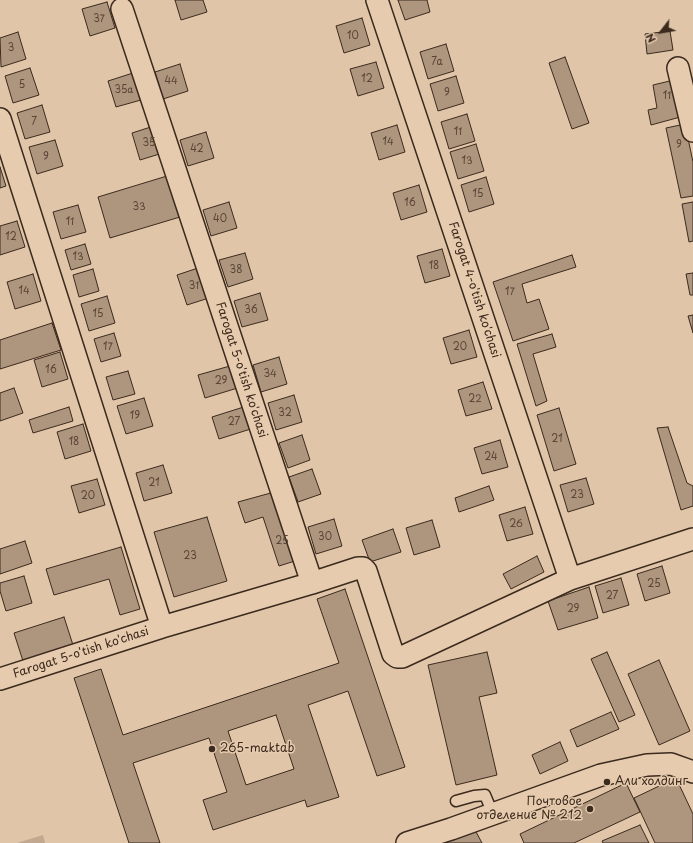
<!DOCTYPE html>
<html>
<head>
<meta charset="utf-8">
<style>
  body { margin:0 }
  #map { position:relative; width:693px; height:843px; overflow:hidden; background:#e0c5a8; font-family:"Playpen Sans",sans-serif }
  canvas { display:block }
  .north { position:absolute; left:641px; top:12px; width:40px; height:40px; -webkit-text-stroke:3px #e7cbae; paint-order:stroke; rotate:239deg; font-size:11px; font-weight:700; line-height:16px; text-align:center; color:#3b2a1e }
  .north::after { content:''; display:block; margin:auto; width:14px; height:18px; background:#3b2a1e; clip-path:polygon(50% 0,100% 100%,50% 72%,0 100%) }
</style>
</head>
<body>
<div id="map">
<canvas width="693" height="843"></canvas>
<div class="north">N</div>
</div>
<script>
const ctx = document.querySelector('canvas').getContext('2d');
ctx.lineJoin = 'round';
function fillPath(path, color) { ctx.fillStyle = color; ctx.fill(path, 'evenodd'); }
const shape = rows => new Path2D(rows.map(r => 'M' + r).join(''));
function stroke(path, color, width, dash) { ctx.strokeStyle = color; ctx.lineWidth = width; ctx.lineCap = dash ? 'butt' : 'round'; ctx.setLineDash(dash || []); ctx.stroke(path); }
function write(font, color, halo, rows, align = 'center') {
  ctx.font = font + ' "Playpen Sans",sans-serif'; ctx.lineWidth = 3; ctx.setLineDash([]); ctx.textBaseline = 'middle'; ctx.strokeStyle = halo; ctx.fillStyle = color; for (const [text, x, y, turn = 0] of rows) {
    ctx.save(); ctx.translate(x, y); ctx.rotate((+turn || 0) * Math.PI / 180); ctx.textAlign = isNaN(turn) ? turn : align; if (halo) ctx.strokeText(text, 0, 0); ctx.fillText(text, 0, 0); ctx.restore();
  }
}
const green = shape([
  [43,835,45,843,17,843]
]);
const building = shape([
  [175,0,203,0,207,12,181,20,175,0],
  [398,0,427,0,430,12,405,20,398,0],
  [107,2,115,28,90,36,82,9,107,2],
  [362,18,370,45,344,53,336,26,362,18],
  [670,31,673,50,647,54,645,34,670,31],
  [18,32,26,59,1,67,0,38,18,32],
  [446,44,454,71,428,79,420,52,446,44],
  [565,57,589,123,572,129,549,63,565,57],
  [376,62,384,88,358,96,350,69,376,62],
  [180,64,188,91,163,99,155,72,180,64],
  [30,68,39,95,13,103,5,76,30,68],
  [133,73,141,100,116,107,108,81,133,73],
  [456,76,464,103,438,111,430,84,456,76],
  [674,80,684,116,651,125,648,110,657,108,653,85,674,80],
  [42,105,50,132,25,139,17,113,42,105],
  [467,114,475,141,449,149,441,122,467,114],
  [685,124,693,162,693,196,681,198,666,128,685,124],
  [157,125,166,152,140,160,132,133,157,125],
  [397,125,405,152,379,160,371,133,397,125],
  [206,132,214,158,188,166,180,140,206,132],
  [55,140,63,166,37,174,29,147,55,140],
  [476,144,484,171,458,179,450,152,476,144],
  [0,167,6,186,0,188,0,167],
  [167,176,180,217,110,238,98,197,167,176],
  [486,177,494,204,469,212,461,185,486,177],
  [419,185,427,212,401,220,393,193,419,185],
  [229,202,237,228,211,236,203,210,229,202],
  [693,202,693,241,689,242,682,204,693,202],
  [78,205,86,232,61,239,53,212,78,205],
  [17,221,25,247,0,255,0,226,17,221],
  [85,244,91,264,71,270,65,250,85,244],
  [442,249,450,276,425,283,417,256,442,249],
  [245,253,253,279,228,287,219,260,245,253],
  [572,255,576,267,522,284,527,303,539,299,549,329,513,341,493,282,572,255],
  [201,267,212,297,187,305,177,275,201,267],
  [93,269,99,291,79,297,73,275,93,269],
  [693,273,693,295,690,295,686,274,693,273],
  [33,274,41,301,15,309,7,282,33,274],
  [260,293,268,320,242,327,234,301,260,293],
  [107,296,115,323,89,331,81,304,107,296],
  [693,315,693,333,688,316,693,315],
  [52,323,61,350,0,369,0,340,52,323],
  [469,330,477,357,451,364,443,338,469,330],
  [114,333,121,356,101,362,94,339,114,333],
  [552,334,556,347,533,354,547,401,536,406,517,344,552,334],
  [60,352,68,379,42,387,34,360,60,352],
  [279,357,287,384,261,392,253,365,279,357],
  [237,364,244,386,205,398,198,375,237,364],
  [128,371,135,394,113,400,106,377,128,371],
  [483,382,492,409,466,416,458,390,483,382],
  [14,388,23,413,0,421,0,393,14,388],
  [294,395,302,422,276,430,268,403,294,395],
  [144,398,153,426,126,434,117,406,144,398],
  [250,405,257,427,219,439,212,417,250,405],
  [69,407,73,421,33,433,29,420,69,407],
  [559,408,576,464,554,471,537,415,559,408],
  [83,424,91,451,65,459,57,432,83,424],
  [668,427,687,483,693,486,693,506,681,510,657,428,668,427],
  [302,435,310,460,288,468,279,443,302,435],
  [500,440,508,467,482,474,474,448,500,440],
  [163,465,172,493,144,501,136,473,163,465],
  [312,469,321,494,298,502,289,477,312,469],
  [586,478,594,504,568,512,560,485,586,478],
  [97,479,105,505,79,513,71,486,97,479],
  [489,486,494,500,459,512,455,498,489,486],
  [278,491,298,560,279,566,263,517,245,523,238,502,278,491],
  [525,507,533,534,507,541,499,515,525,507],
  [207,517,227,581,174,597,154,532,207,517],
  [334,519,342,546,316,554,308,527,334,519],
  [432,520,440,547,414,555,406,528,432,520],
  [393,529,401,552,370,562,362,540,393,529],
  [25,541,32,563,0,574,0,549,25,541],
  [121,547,140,609,120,615,109,579,54,595,46,569,121,547],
  [537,556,544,572,511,589,503,574,537,556],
  [662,566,670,593,645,601,637,574,662,566],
  [24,576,32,603,6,611,0,591,0,583,24,576],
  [621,578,629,605,603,613,595,586,621,578],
  [589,587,598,618,558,630,548,601,589,587],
  [345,589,405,767,377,776,348,691,308,705,339,797,307,807,305,800,213,830,203,800,227,792,209,738,133,763,160,843,129,843,74,678,101,669,123,735,339,663,317,599,345,589],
  [276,715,294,769,246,785,228,731,276,715],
  [64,617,73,645,23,661,14,633,64,617],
  [487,652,497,693,479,697,497,775,456,785,428,665,487,652],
  [607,652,635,715,619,722,591,659,607,652],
  [659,660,690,731,659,745,628,674,659,660],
  [611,712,619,729,577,747,570,730,611,712],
  [560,742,568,761,540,774,532,755,560,742],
  [676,778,693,814,693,843,655,843,634,798,676,778],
  [626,783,640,812,574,843,524,843,520,834,626,783],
  [640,825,649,843,603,843,602,841,640,825],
  [474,828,482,843,446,843,474,828]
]);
const service = shape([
  [456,801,474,796,485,795,493,814]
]);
const minor = shape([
  [377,0,570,579],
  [678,68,693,131],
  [0,119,162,627],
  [312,583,358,568,363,568,366,571,393,654,397,657,402,657,570,579,693,539],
  [0,679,162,627,312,583,122,9],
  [407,843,451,829,601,775,647,765,671,764,693,772]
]);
const markers = [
  [212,749,4,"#3b2a1e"],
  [607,782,4,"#3b2a1e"],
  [590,809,4,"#3b2a1e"]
];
const numberNames = [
  ["37",99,19],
  ["10",353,36],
  ["3",11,48],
  ["7а",437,62],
  ["12",367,79],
  ["44",171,81],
  ["5",22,85],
  ["35a",124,90],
  ["9",447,93],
  ["11",667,96],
  ["7",34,122],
  ["11",458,132],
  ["14",388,142],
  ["35",149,143],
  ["9",679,145],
  ["42",197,149],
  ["9",46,157],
  ["13",467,161],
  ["15",478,194],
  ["16",410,203],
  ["33",139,207],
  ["40",220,219],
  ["11",70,222],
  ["12",11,237],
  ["13",78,257],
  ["18",434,266],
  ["38",236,270],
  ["31",194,286],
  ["14",24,291],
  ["17",510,292],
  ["36",251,310],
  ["15",98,314],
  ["17",108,347],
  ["20",460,347],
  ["16",51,370],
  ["34",270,374],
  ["29",221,381],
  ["22",475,399],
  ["32",285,413],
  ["19",135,416],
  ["27",234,422],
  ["21",557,439],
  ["18",74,442],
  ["24",491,457],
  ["21",154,483],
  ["23",577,495],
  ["20",88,496],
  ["26",516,524],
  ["30",325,537],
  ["25",282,541],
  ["23",190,556],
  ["25",654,584],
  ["27",612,596],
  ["29",573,609]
];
const streetNames = [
  ["Farogat 4-o'tish ko'chasi",474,290,72],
  ["Farogat 5-o'tish ko'chasi",241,370,72],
  ["Farogat 5-o'tish ko'chasi",81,653,-18]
];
const poiNames = [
  ["265-maktab",220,749],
  ["Али холдинг",615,782],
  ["Почтовое",582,802,"right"],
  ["отделение № 212",582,816,"right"]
];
fillPath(green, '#c2a88f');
fillPath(building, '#ad957e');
stroke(building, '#3b2a1e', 1);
stroke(service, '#3b2a1e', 13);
stroke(minor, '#3b2a1e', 24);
stroke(service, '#e7cbae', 10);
stroke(minor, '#e7cbae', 21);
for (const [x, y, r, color] of markers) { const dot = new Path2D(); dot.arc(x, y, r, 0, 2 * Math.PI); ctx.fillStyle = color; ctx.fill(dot); stroke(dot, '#e7cbae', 1.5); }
write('10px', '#584536', null, numberNames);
write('12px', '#3b2a1e', '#e7cbae', streetNames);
write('12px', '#3b2a1e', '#e7cbae', poiNames, 'left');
</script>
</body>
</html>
